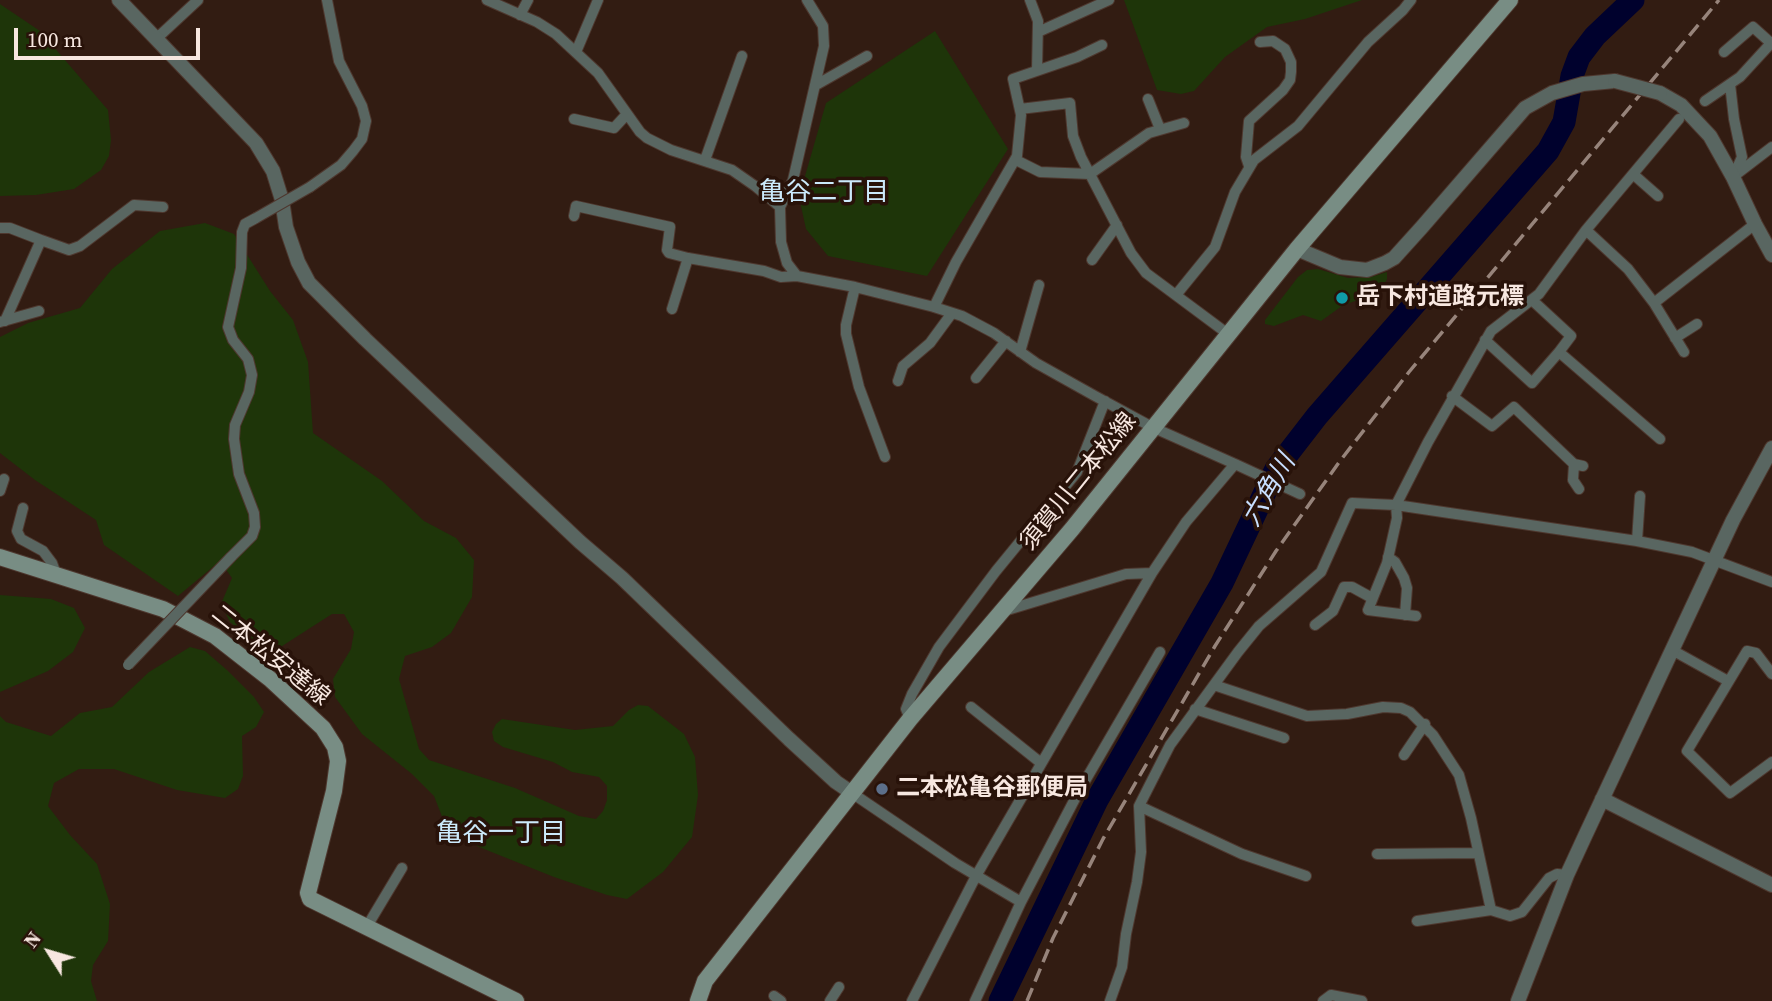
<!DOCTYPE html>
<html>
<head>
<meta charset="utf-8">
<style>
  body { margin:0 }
  #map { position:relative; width:1772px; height:1001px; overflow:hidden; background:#321c12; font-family:"Source Serif 4",serif }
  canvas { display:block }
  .north { position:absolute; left:14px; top:917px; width:70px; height:70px; -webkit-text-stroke:5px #281209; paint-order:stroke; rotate:307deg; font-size:19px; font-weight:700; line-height:28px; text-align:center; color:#f7e7e0 }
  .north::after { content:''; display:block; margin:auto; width:24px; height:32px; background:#f7e7e0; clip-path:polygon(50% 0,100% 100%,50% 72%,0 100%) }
  .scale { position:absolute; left:14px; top:28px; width:186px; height:32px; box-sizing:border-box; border:4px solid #f7e7e0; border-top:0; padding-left:9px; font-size:21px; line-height:24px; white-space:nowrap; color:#f7e7e0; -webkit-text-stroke:5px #281209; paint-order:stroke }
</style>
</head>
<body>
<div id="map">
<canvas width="1772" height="1001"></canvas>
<div class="north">N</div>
<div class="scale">100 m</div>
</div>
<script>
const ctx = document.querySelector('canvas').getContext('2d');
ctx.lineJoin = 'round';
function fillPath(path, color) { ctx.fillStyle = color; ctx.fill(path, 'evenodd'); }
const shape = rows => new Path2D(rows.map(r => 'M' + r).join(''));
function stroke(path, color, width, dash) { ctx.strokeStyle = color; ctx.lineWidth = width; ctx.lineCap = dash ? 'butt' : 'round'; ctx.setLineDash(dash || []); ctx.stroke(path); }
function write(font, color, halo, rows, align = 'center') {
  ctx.font = font + ' "Source Serif 4","Noto Sans JP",serif'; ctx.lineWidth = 7; ctx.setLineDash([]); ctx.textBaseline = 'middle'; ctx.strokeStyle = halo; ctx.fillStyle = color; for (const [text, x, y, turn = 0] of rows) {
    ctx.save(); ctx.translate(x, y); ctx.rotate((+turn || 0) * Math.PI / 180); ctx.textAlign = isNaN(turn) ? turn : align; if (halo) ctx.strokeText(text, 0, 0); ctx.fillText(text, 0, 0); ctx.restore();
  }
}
const green = shape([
  [1124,0,1362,0,1305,19,1267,27,1225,57,1194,91,1181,94,1157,90],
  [0,4,40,31,108,110,111,140,109,156,101,170,74,189,36,195,0,196],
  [935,31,1008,149,927,276,828,256,806,229,799,197,826,103],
  [205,223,234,234,270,291,293,320,308,362,313,433,382,481,424,521,456,538,474,560,472,597,451,633,432,647,405,656,399,679,419,749,429,760,515,788,579,816,596,819,603,811,607,800,607,786,599,777,572,772,553,762,503,747,494,741,492,732,496,724,502,719,575,730,613,726,629,710,638,705,648,706,684,734,695,757,698,795,692,837,663,872,627,899,607,895,554,877,479,847,459,835,443,819,434,796,412,774,362,734,335,697,333,679,351,649,354,632,344,614,332,614,279,648,257,645,230,622,221,604,232,578,220,561,178,596,104,545,96,520,35,480,0,453,0,337,28,323,80,308,112,269,160,231],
  [1318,269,1348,278,1371,277,1387,272,1387,279,1383,287,1373,294,1342,306,1321,321,1303,315,1274,326,1265,324,1265,320,1298,277,1307,270],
  [0,595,51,599,74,608,85,628,73,652,48,671,0,692],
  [190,647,205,651,227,670,254,697,264,712,256,727,242,736,243,776,238,789,225,798,177,790,114,769,79,769,54,783,48,806,70,835,97,864,110,904,108,941,93,965,91,981,97,1001,0,1001,0,716,6,722,51,736,80,713,112,707,149,672]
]);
const river = shape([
  [1000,1001,1097,800,1222,583,1276,469,1317,416,1548,151,1564,122,1572,76,1579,57,1595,36,1633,0]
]);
const minor = shape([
  [487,0,537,22,556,34,598,73,640,132,647,138,671,150,732,170,755,186,780,207],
  [807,0,823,26,824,46,793,180,780,207,781,242,787,263,797,276,855,287,934,307,962,316,994,333,1036,363,1095,396,1152,427,1235,464],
  [1030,0,1038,21,1037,71],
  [520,15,528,0],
  [1038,32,1109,0],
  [156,39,198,0],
  [576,52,598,0],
  [1724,52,1753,27,1772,44],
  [1730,84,1734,119,1742,157,1733,177],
  [816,85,867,56],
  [1148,99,1160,129],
  [1705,101,1740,77,1772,42],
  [1020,109,1070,103,1073,136,1081,157,1131,253,1146,273,1228,334],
  [574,119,614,128,627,114],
  [705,160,742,56],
  [1016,160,1040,172,1090,174,1149,133,1184,123],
  [1249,166,1246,157,1249,121,1283,90,1290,80,1291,72,1291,62,1285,49,1273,41,1260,42],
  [1738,173,1772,147],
  [1633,174,1658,196],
  [310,187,341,165,353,151,362,139,366,121,362,106,339,61,327,0],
  [574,216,576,206,670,227,667,250,669,253,688,258,764,271,781,277,797,276],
  [0,228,10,228,41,240,5,321],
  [1586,230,1628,269,1654,303,1684,352],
  [41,240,69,250,80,246,134,205,163,207],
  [1092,260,1117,225],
  [855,287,846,325,846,334,859,387,885,457],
  [1176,295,1215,247,1235,192,1254,160,1298,126,1368,42,1403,10,1411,0],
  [1532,300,1571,336,1559,352],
  [1654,303,1755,224],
  [934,307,956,262,1017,156,1021,115,1013,79,1077,57,1102,45],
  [672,309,688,258],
  [0,322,39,311],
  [1675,338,1697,324],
  [1485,340,1532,383,1559,352,1660,439],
  [1020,352,1039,285],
  [976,378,1006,341],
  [898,381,903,366,930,343,952,313],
  [1452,396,1492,426,1514,407,1574,464,1583,466],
  [1574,464,1573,480,1579,489],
  [0,491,4,479],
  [23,508,17,531,21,539,43,551,52,563,56,574],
  [1637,541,1640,496],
  [231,557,252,536,255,527,254,513,239,474,234,439,235,425,249,392,252,375,248,359,233,340,228,327,241,268,242,232,245,224,256,218],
  [1388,557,1395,562,1404,578,1407,588,1405,615],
  [1004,611,1126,574,1152,573],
  [1416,616,1368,610,1387,563,1397,518,1396,505,1428,442,1491,331,1539,294,1586,230,1679,119],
  [1315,625,1333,611,1344,587,1352,587,1372,598],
  [1672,650,1728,681],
  [1772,674,1756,653,1747,651,1687,751,1730,793,1772,762],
  [1214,685,1307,716,1347,714,1383,707,1401,708,1410,712,1433,735,1459,775,1471,818,1491,910,1510,916,1522,912,1549,878,1557,874,1567,875],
  [971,707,1041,763],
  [1195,709,1284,738],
  [910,719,906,709,912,694,939,647,996,571,1077,472,1105,401],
  [1404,755,1425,724],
  [852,793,955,863,1021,902,975,1001],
  [1139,806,1242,854,1306,876],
  [1377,854,1477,853],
  [1021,902,1078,793,1160,652],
  [1417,921,1491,910],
  [366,928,402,868],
  [774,996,781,1001],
  [830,1001,839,987],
  [912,1001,976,876,1152,573,1186,522,1235,464,1300,494],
  [1110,1001,1122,967,1126,934,1137,882,1141,852,1139,806,1170,745,1238,652,1259,626,1321,572,1352,503,1396,505,1637,541,1692,552,1772,582],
  [1323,1001,1331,995,1362,1001]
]);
const tertiary = shape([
  [119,0,256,143,273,171,282,200,286,227,298,262,309,283,365,339,580,542,622,578,789,739,836,782,852,793],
  [1660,93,1681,105,1710,136,1733,177,1755,224,1772,255],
  [1297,249,1340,267,1367,270,1385,263,1394,258,1422,227,1525,108,1552,93,1583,84,1615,81],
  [1602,799,1772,885],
  [1518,1001,1567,875,1585,836,1733,520,1772,448]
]);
const secondary = shape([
  [0,557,163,609,215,636,270,679,323,728,335,747,338,761,334,791,308,893,310,899,516,1001],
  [698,1001,705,981,910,719,1072,529,1297,249,1510,0]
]);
const rail = shape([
  [1027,1001,1053,938,1103,839,1215,646,1276,551,1340,461,1409,372,1719,0]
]);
const minorBridge = shape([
  [256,218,310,187],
  [128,665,231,557]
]);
const tertiaryBridge = shape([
  [1615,81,1660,93]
]);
const markers = [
  [1342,298,7,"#0f9aa8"],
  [882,789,7,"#5c6f8a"]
];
const poiNames = [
  ["岳下村道路元標",1356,298],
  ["二本松亀谷郵便局",896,789]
];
const streetNames = [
  ["須賀川二本松線",1079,482,-51],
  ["二本松安達線",270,656,39]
];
const neighbourhoodNames = [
  ["亀谷二丁目",824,193],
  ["亀谷一丁目",501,834]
];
const waterNames = [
  ["六角川",1270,491,-60]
];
fillPath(green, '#1e3509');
stroke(river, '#00012d', 23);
stroke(minor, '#4e382f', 12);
stroke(tertiary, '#4e382f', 16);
stroke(secondary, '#4e382f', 18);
stroke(minor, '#596661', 10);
stroke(tertiary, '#596661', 14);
stroke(secondary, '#788d84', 16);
stroke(rail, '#97847b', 3.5, [14, 7]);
stroke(minorBridge, '#4e382f', 12, []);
stroke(tertiaryBridge, '#4e382f', 16, []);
stroke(minorBridge, '#596661', 10);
stroke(tertiaryBridge, '#596661', 14);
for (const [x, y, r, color] of markers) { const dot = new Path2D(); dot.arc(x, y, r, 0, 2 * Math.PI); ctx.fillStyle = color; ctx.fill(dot); stroke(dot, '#281209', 2.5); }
write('bold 24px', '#f7e7e0', '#281209', poiNames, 'left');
write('24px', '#f7e7e0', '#281209', streetNames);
write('26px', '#cbe9fb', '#281209', neighbourhoodNames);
write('italic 26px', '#c8dfff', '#281209', waterNames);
</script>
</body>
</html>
